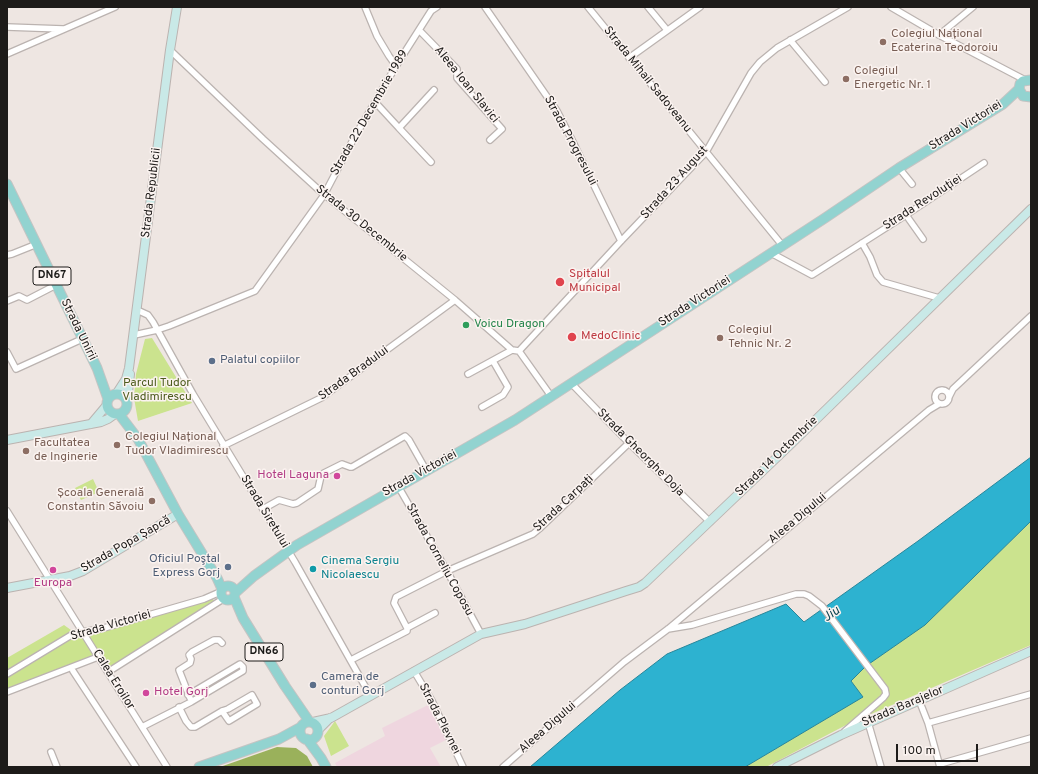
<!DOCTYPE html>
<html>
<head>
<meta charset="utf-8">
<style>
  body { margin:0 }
  #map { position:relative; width:1038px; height:774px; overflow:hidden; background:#eee6e2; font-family:Overpass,sans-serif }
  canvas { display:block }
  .frame { position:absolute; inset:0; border:8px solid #1d1b19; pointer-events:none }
  .scale { position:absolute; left:896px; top:744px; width:82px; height:18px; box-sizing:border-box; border:2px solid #1d1b19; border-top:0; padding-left:5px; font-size:12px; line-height:14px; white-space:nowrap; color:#1d1b19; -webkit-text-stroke:3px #fbf3f0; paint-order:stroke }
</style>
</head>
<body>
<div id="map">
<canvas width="1038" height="774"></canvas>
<div class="frame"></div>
<div class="scale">100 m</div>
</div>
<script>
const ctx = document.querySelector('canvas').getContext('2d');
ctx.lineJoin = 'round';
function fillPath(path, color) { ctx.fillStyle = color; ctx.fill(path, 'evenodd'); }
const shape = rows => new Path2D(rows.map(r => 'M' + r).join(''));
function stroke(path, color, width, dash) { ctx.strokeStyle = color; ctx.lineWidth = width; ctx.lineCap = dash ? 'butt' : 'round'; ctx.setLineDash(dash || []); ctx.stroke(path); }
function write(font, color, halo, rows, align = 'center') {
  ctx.font = font + ' Overpass,sans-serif'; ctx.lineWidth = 3; ctx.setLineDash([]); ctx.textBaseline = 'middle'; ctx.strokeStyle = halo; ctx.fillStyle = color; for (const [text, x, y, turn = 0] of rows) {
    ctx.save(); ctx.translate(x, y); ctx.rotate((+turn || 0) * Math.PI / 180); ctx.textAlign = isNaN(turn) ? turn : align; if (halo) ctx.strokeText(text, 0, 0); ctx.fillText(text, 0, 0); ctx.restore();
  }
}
const commercial = shape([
  [428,705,446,740,430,748,441,767,337,767,335,763,385,736,382,728]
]);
const green = shape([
  [152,338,192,403,138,421,134,398,136,374,145,339],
  [93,479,99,492,81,500,75,488],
  [1031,521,1031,645,848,724,766,767,745,767,862,697,851,681,866,666,925,624],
  [211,596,214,601,110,667,101,653,7,689,7,658,64,625,71,630,88,629],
  [335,721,349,746,331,756,324,736]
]);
const forest = shape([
  [277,747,296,748,307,756,313,767,220,767]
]);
const water = shape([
  [1031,457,1031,521,925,625,866,666,851,681,863,697,745,767,530,767,620,690,667,654,786,604,804,622,918,541,1031,457]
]);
const street = shape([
  [365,7,377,36,389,56,396,66],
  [485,7,557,111,571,138,621,241],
  [588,7,782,245],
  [648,7,667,30],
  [891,7,939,35,1025,80],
  [7,27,63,29],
  [419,30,457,69,457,78,502,129,490,140],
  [939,35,973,7],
  [790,40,825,82],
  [170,50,263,139,320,191,455,300,512,350,519,351,551,396],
  [7,54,115,7],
  [629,58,700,7],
  [375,102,399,128,434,90],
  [399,128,431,162],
  [899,168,912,184],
  [906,215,923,239],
  [862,243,870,257,877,275,883,282,939,298],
  [771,253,812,275,906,215,984,163],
  [7,255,12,254,37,244],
  [7,301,19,296,27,300,56,285],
  [137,310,148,315,153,322,193,394,295,562,370,695],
  [134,335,157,330,169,326,255,291,324,195,354,138,396,66,431,11,437,7],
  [519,351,621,241,706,152,751,73,760,62,777,48,848,7],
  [7,352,16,369,82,339],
  [468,374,512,350],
  [571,383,629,443,710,522],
  '935 397a7 7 0 1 1 14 0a7 7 0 1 1-14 0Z',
  [949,397,953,389,1031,316],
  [482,407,503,395,508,387,493,361],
  [223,446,321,398,455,300],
  [398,486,447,571,481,634],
  [263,509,279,500,293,504,297,503,318,489,321,476,324,473,342,464,350,467,352,467,405,436,409,440,426,470],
  [7,511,167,767],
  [407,628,435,613],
  [668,629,692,625,796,594,804,594,809,596,822,606,885,689,886,694,883,698,845,731],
  [351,660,407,631,407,628,394,603,396,597,447,571,533,534,539,529,629,443],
  [73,671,136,767],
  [414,671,432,701,463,767],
  [108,672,223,599],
  [7,674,73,634,104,628,204,599,220,592],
  [7,692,98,657],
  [190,698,179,670,190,663,191,659,189,655,192,652,214,640,219,640,222,643],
  [919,700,928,723,940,767],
  [179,707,186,721,191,727,195,727,222,711,228,709,252,695,257,704,229,721,222,711],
  [868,722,881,767],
  [928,723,1031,694],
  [142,727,191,702,243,671,243,667,240,664,188,695],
  [51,752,57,767],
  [940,764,1031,738],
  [503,767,624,662,668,629,929,410,939,404]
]);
const secondary = shape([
  [117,393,126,379,129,368,170,50,177,7],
  [127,401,130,374],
  [91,424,107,405],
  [7,440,101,422,108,419,115,414],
  [7,588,70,576,83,571,178,514],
  [313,722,331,718,481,634,525,624,626,591,639,587,645,583,792,443,1031,209],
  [318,730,330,718],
  [777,767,841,735,1031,651]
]);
const primary = shape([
  [1031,80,1023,81,1020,84,1019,89,1023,96,1031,97],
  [7,184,97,368,108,399],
  '107 404a10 10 0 1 1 20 0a10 10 0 1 1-20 0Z',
  [119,414,138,439,178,514,217,578,222,589],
  '221 593a7 7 0 1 1 14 0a7 7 0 1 1-14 0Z',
  [235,593,254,576,297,545,515,420,825,218,899,168,1003,104,1019,89],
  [234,597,243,618,285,686,309,721],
  '300 731a9 9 0 1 1 18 0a9 9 0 1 1-18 0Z',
  [307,739,321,758,326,767],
  [199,767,279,739,301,727]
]);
const markers = [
  [883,42,4,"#8d6e63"],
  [846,79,4,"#8d6e63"],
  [560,282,5,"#e0444e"],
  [466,325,4,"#2e9e5b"],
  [572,337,5,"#e0444e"],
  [720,338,4,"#8d6e63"],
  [212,361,4,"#5c6f8a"],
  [117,445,4,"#8d6e63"],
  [26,451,4,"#8d6e63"],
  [337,476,4,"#d1479c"],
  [152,501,4,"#8d6e63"],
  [228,567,4,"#5c6f8a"],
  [313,569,4,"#0f9aa8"],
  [53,570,4,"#d1479c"],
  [313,685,4,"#5c6f8a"],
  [146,693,4,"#d1479c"]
];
const shields = [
  [52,276,38],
  [264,652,38]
];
const shieldNames = [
  ["DN67",52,276],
  ["DN66",264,652]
];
const educationNames = [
  ["Colegiul Național",891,35],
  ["Ecaterina Teodoroiu",891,49],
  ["Colegiul",854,72],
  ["Energetic Nr. 1",854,86],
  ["Colegiul",728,331],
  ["Tehnic Nr. 2",728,345],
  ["Colegiul Național",125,438],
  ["Tudor Vladimirescu",125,452],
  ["Facultatea",34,444],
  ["de Inginerie",34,458],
  ["Școala Generală",144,494,"right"],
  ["Constantin Săvoiu",144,508,"right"]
];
const streetNames = [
  ["Strada Mihail Sadoveanu",647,80,51],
  ["Aleea Ioan Slavici",466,85,51],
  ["Strada 22 Decembrie 1989",370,113,-60],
  ["Strada Victoriei",966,126,-32],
  ["Strada Progresului",570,141,62],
  ["Strada 23 August",675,183,-48],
  ["Strada Republicii",152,193,-83],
  ["Strada Revoluției",923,203,-33],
  ["Strada 30 Decembrie",361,224,39],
  ["Strada Victoriei",695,302,-33],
  ["Strada Unirii",78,330,64],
  ["Strada Bradului",354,374,-36],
  ["Strada Gheorghe Doja",640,453,45],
  ["Strada 14 Octombrie",777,457,-44],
  ["Strada Victoriei",420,474,-29],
  ["Strada Carpați",564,504,-43],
  ["Strada Siretului",264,512,59],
  ["Aleea Digului",798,519,-40],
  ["Strada Popa Șapcă",126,545,-30],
  ["Strada Corneliu Coposu",439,560,61],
  ["Strada Victoriei",111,626,-16],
  ["Calea Eroilor",113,680,58],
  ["Strada Barajelor",903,707,-23],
  ["Strada Plevnei",439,719,63],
  ["Aleea Digului",548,728,-41]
];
const healthNames = [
  ["Spitalul",569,275],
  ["Municipal",569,289],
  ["MedoClinic",581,337]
];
const leisureNames = [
  ["Voicu Dragon",474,325]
];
const serviceNames = [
  ["Palatul copiilor",220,361],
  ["Oficiul Poştal",220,560,"right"],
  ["Express Gorj",220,574,"right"],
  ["Camera de",321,678],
  ["conturi Gorj",321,692]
];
const parkNames = [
  ["Parcul Tudor",157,384],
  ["Vladimirescu",157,398]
];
const hotelNames = [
  ["Hotel Laguna",329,476],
  ["Europa",53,584,"center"],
  ["Hotel Gorj",154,693,"left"]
];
const cultureNames = [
  ["Cinema Sergiu",321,562],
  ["Nicolaescu",321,576]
];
const waterNames = [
  ["Jiu",832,615,-36]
];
fillPath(commercial, '#efd6df');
fillPath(green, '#cbe38e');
fillPath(forest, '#9ab15b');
fillPath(water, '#2db2d0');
stroke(water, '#288599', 1);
stroke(street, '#bbb3b0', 8);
stroke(secondary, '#bbb3b0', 10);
stroke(primary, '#c4c4c3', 11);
stroke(street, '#fff', 5.5);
stroke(secondary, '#c9e9e7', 8);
stroke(primary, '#92d3d0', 9);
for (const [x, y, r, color] of markers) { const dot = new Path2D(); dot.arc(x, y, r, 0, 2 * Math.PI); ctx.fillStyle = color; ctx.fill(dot); stroke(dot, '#fbf3f0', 1.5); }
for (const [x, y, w] of shields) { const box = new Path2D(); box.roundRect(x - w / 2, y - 9, w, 18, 3); ctx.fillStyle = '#fbf3f0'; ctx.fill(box); stroke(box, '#1d1b19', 1); }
write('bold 11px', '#1d1b19', null, shieldNames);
write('12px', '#785e54', '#fbf3f0', educationNames, 'left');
write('12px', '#1d1b19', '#fbf3f0', streetNames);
write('12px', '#be3a42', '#fbf3f0', healthNames, 'left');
write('12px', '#27864d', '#fbf3f0', leisureNames, 'left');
write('12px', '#4e5e75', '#fbf3f0', serviceNames, 'left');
write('12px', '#4d5c1e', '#fbf3f0', parkNames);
write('12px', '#b23c85', '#fbf3f0', hotelNames, 'right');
write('12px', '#0d838f', '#fbf3f0', cultureNames, 'left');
write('italic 13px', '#0d4451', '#fbf3f0', waterNames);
</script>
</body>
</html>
